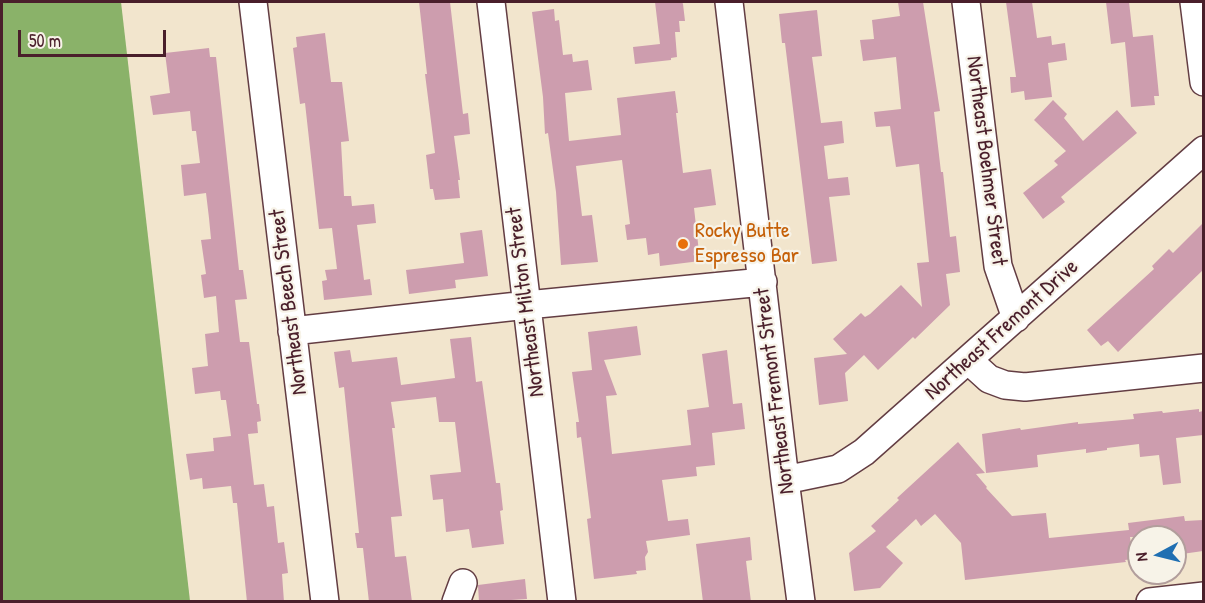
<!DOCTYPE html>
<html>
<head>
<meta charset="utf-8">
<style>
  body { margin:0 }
  #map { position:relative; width:1205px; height:603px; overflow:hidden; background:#f2e5cd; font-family:"Patrick Hand",sans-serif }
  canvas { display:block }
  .frame { position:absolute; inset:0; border:3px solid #4a1f2b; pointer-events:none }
  .north { position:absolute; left:1127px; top:525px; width:60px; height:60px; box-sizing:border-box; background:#f7f3e8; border:2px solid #b29e9c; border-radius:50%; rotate:263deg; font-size:16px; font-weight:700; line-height:24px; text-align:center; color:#4a1f2b }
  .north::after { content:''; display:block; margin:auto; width:21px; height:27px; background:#1f6fb2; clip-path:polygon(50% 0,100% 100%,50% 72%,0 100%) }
  .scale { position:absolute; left:18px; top:30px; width:148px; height:27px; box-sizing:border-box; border:3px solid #4a1f2b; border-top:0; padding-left:8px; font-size:18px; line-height:21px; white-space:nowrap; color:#4a1f2b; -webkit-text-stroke:4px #f7f3e8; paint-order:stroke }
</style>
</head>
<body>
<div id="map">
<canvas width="1205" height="603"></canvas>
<div class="frame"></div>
<div class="north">N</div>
<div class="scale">50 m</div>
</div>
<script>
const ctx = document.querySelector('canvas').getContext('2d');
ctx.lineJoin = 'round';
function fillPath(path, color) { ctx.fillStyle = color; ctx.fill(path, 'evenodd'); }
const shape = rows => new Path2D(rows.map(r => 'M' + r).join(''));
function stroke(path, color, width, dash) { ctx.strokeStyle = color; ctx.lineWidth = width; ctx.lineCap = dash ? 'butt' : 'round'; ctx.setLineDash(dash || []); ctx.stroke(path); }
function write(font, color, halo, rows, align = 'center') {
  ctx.font = font + ' "Patrick Hand",sans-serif'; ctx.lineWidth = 4.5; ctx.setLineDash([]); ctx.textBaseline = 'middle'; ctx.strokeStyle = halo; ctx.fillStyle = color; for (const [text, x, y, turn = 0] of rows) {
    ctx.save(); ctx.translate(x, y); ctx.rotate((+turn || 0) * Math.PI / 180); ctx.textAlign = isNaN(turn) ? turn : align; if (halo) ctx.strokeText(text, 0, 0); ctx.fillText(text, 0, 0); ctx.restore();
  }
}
const forest = shape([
  [2,2,121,2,190,601,2,601]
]);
const building = shape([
  [419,2,450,2,463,114,468,113,470,134,454,136,460,180,458,180,460,198,435,200,433,189,430,189,426,155,435,153,425,74,427,74],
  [655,2,682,2,683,4,685,21,679,21,680,32,675,32,677,57,671,58,671,60,635,64,633,47,660,44],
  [898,2,923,2,940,111,934,112,941,172,943,172,950,237,956,236,960,272,946,274,950,305,915,339,913,337,878,370,864,355,845,373,848,401,819,405,814,358,847,354,833,339,861,313,865,317,870,314,901,285,922,307,917,263,929,262,919,164,896,167,890,126,876,127,874,112,901,109,896,57,863,61,860,40,874,39,872,20,900,16],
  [1006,2,1032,2,1037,38,1051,36,1052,45,1065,43,1067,60,1048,63,1052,97,1025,100,1024,91,1011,93,1010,77,1016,77],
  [1106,2,1129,2,1133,37,1153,35,1159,96,1154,96,1155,105,1131,107,1125,42,1111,44],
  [554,9,555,21,559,20,563,55,572,54,573,62,588,60,592,90,565,93,569,141,621,135,617,98,675,91,678,113,676,113,683,173,711,169,716,205,694,208,700,261,660,266,659,253,648,255,646,238,627,240,625,225,630,224,622,160,576,166,582,216,592,215,598,262,561,265,556,192,548,133,545,134,543,97,532,12],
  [817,10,822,56,812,57,821,123,842,121,844,143,824,146,828,179,848,177,850,195,829,197,837,261,812,264,785,43,782,43,779,14],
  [325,33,331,82,342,82,349,141,341,142,344,196,351,196,352,206,374,204,376,223,357,225,364,280,370,279,372,295,324,300,322,281,327,280,325,270,337,269,332,228,319,229,305,103,300,104,293,48,297,47,296,37],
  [209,48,210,57,216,57,239,270,243,270,247,299,235,300,240,342,249,342,257,404,259,404,261,421,257,422,258,433,248,434,254,485,264,484,267,507,274,506,278,543,284,542,288,573,282,574,284,602,247,602,237,503,233,503,231,486,203,489,202,478,190,480,186,454,214,451,213,438,231,436,226,400,221,400,220,391,195,394,192,368,208,366,205,334,219,332,216,296,204,298,201,275,206,274,201,240,211,239,209,218,206,193,184,196,181,165,200,163,196,131,192,131,190,111,153,115,150,96,170,93,165,53],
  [1053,100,1067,114,1064,118,1083,141,1117,110,1137,133,1061,197,1065,202,1043,219,1023,193,1058,165,1054,161,1066,151,1034,120],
  [1203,223,1203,270,1118,352,1108,341,1101,346,1087,330,1154,269,1152,266,1169,249,1173,253],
  [482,230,488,276,455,280,456,288,409,294,406,270,464,263,460,233],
  [637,326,641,355,604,360,617,395,606,396,612,454,691,445,687,410,709,407,702,354,727,350,733,404,742,403,745,429,712,433,715,465,696,467,697,476,662,480,668,521,688,519,690,535,646,541,648,552,645,557,646,570,636,571,637,574,594,579,587,519,591,518,581,437,577,438,576,422,579,422,572,372,592,370,588,332],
  [471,337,476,382,482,381,496,483,500,483,503,510,500,511,504,544,472,548,469,529,446,532,443,499,433,500,430,475,461,472,455,422,439,422,436,397,391,402,395,428,392,428,402,516,391,517,395,557,406,556,412,602,369,602,363,548,357,548,355,533,359,533,344,387,339,388,334,352,350,350,352,362,397,357,401,385,455,378,450,339],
  [1199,409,1199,412,1203,411,1203,435,1176,438,1181,483,1163,485,1159,455,1140,457,1139,444,1107,448,1107,450,1086,453,1086,449,1037,455,1038,467,986,473,982,434,1020,428,1021,430,1078,422,1078,424,1134,419,1133,414,1162,411,1163,413],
  [958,442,985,473,976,474,987,487,986,488,1012,516,1046,513,1049,538,1129,530,1128,523,1184,516,1185,521,1203,520,1203,551,1175,555,1175,537,1130,537,1133,559,1125,560,1126,562,965,580,961,543,935,514,921,526,916,519,886,547,903,563,880,588,854,591,849,553,876,531,871,526,899,500,897,498],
  [750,537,752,560,746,561,751,602,703,602,696,544],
  [525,579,527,599,479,602,478,585]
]);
const minor = shape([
  [253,2,325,602],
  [491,2,562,602],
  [729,2,785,480,801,602],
  [966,2,998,266,1016,318],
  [1194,2,1204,82],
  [292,331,527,305,763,282],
  [968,360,989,379,1005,385,1025,387,1204,368],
  [785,480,838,469,864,452,1204,150],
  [456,602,463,583],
  [1150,602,1204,596]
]);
const markers = [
  [683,244,6,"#e8710a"]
];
const streetNames = [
  ["Northeast Boehmer Street",986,161,83],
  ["Northeast Beech Street",289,302,-97],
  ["Northeast Milton Street",526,302,-97],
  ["Northeast Fremont Drive",1002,330,-42],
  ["Northeast Fremont Street",775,391,-97]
];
const foodNames = [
  ["Rocky Butte",695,231],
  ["Espresso Bar",695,256]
];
fillPath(forest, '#8ab269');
fillPath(building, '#cd9dae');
stroke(minor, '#633d43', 30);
stroke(minor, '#fff', 27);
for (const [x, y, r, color] of markers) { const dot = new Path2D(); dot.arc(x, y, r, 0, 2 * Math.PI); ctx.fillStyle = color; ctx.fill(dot); stroke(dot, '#f7f3e8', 2); }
write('22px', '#4a1f2b', '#f7f3e8', streetNames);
write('22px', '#c56008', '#f7f3e8', foodNames, 'left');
</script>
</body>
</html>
